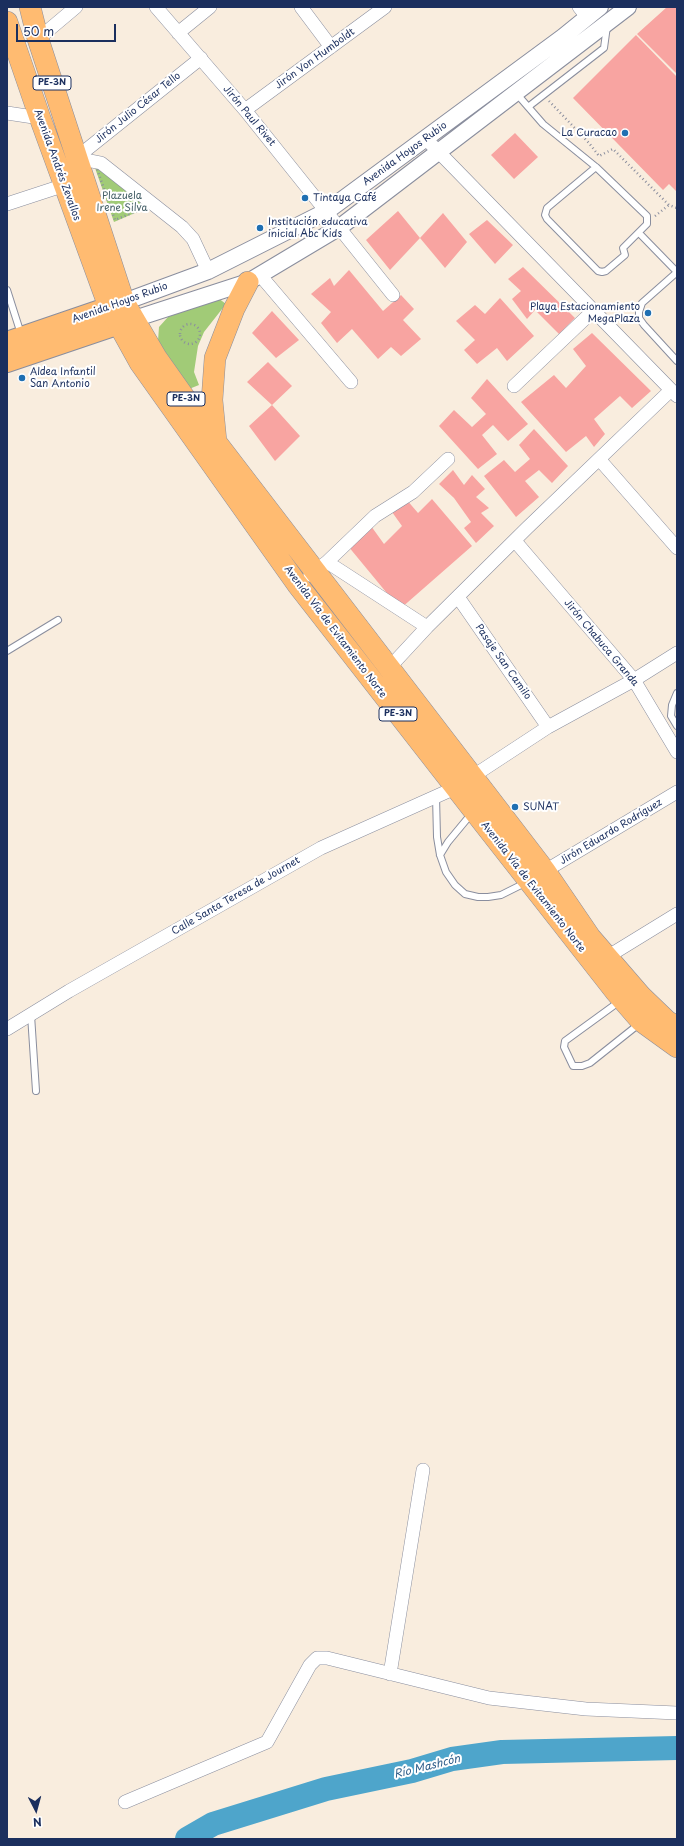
<!DOCTYPE html>
<html>
<head>
<meta charset="utf-8">
<style>
  body { margin:0 }
  #map { position:relative; width:684px; height:1846px; overflow:hidden; background:#f9edde; font-family:"Playpen Sans",sans-serif }
  canvas { display:block }
  .frame { position:absolute; inset:0; border:8px solid #1b2f5e; pointer-events:none }
  .north { position:absolute; left:16px; top:1790px; width:40px; height:40px; -webkit-text-stroke:3px #fff; paint-order:stroke; rotate:174deg; font-size:11px; font-weight:700; line-height:16px; text-align:center; color:#1b2f5e }
  .north::after { content:''; display:block; margin:auto; width:14px; height:18px; background:#1b2f5e; clip-path:polygon(50% 0,100% 100%,50% 72%,0 100%) }
  .scale { position:absolute; left:16px; top:24px; width:100px; height:18px; box-sizing:border-box; border:2px solid #1b2f5e; border-top:0; padding-left:5px; font-size:12px; line-height:14px; white-space:nowrap; color:#1b2f5e; -webkit-text-stroke:3px #fff; paint-order:stroke }
</style>
</head>
<body>
<div id="map">
<canvas width="684" height="1846"></canvas>
<div class="frame"></div>
<div class="north">N</div>
<div class="scale">50 m</div>
</div>
<script>
const ctx = document.querySelector('canvas').getContext('2d');
ctx.lineJoin = 'round';
function fillPath(path, color) { ctx.fillStyle = color; ctx.fill(path, 'evenodd'); }
const shape = rows => new Path2D(rows.map(r => 'M' + r).join(''));
function stroke(path, color, width, dash) { ctx.strokeStyle = color; ctx.lineWidth = width; ctx.lineCap = dash ? 'butt' : 'round'; ctx.setLineDash(dash || []); ctx.stroke(path); }
function write(font, color, halo, rows, align = 'center') {
  ctx.font = font + ' "Playpen Sans",sans-serif'; ctx.lineWidth = 4; ctx.setLineDash([]); ctx.textBaseline = 'middle'; ctx.strokeStyle = halo; ctx.fillStyle = color; for (const [text, x, y, turn = 0] of rows) {
    ctx.save(); ctx.translate(x, y); ctx.rotate((+turn || 0) * Math.PI / 180); ctx.textAlign = isNaN(turn) ? turn : align; if (halo) ctx.strokeText(text, 0, 0); ctx.fillText(text, 0, 0); ctx.restore();
  }
}
const green = shape([
  [100,165,151,206,114,222,95,168],
  [218,298,226,304,204,332,198,346,194,372,199,385,189,389,158,341,159,327,168,317]
]);
const river = shape([
  [187,1839,213,1824,326,1789,412,1771,452,1759,502,1752,677,1748]
]);
const building = shape([
  [667,7,677,7,677,74,637,34],
  [636,35,677,77,677,192,669,184,663,190,573,98],
  [515,133,538,157,514,179,491,155],
  [398,211,420,238,390,270,366,240],
  [443,213,467,242,445,268,420,238],
  [487,220,513,245,495,264,469,234],
  [523,267,575,318,559,334,535,310,527,319,512,299,521,291,508,279],
  [349,270,383,311,401,295,414,309,403,320,421,339,401,356,391,347,378,359,352,329,337,343,321,323,331,312,311,294,330,278,334,286],
  [500,298,534,336,507,361,497,348,477,364,464,350,475,340,456,321,475,305,485,314],
  [272,311,299,340,276,358,252,333],
  [592,333,651,391,632,408,620,396,594,419,605,434,594,447,586,436,566,452,521,402,554,375,566,388,586,366,573,349],
  [268,362,292,386,272,405,247,382],
  [487,379,528,424,508,441,493,425,482,435,497,454,478,469,439,426,454,410,472,427,486,414,471,398],
  [272,405,300,436,275,461,249,426],
  [534,429,568,466,552,483,539,470,525,481,539,497,516,517,484,476,504,460,515,472,530,459,519,445],
  [453,470,464,485,472,475,485,489,476,497,489,508,481,513,494,526,476,543,464,528,471,522,454,498,439,484],
  [406,499,418,513,432,499,472,546,400,609,348,546,371,526,384,544,402,526,392,512]
]);
const path = shape([
  [549,101,589,143,599,156,613,149,669,205,677,208],
  [100,167,149,206,115,220,97,169,100,167],
  [655,216,669,205],
  '180 334a10 10 0 1 1 20 0a10 10 0 1 1-20 0Z'
]);
const service = shape([
  [516,93,543,124,596,167,647,216,647,224,623,248,625,255,606,271,602,272,598,271,547,219,545,215,547,208,596,167],
  [528,107,604,48,607,26],
  [639,233,677,272],
  [676,273,642,303,639,312,639,318,644,325,677,361],
  [7,290,21,334],
  [7,651,58,620],
  [677,693,672,705,671,716,677,726],
  [436,796,437,837,440,855,446,872,455,885,465,894,478,897,488,897,501,895,525,883],
  [440,855,448,842,472,813],
  [620,1001,565,1041,564,1047,573,1066,582,1066,590,1063,639,1024],
  [31,1015,36,1091]
]);
const minor = shape([
  [156,7,245,110,393,295],
  [301,7,331,47],
  [579,7,587,17],
  [178,33,210,7],
  [38,39,76,7],
  [245,110,385,7],
  [7,113,40,118],
  [426,139,677,396],
  [76,158,101,163,182,227,193,239,208,271],
  [76,158,201,58],
  [7,204,65,185],
  [260,275,351,382],
  [514,386,593,311],
  [599,459,677,548],
  [515,541,634,680,677,752],
  [327,562,427,627],
  [310,575,327,562,375,516,413,492,448,459],
  [458,597,548,727],
  [389,668,427,627,527,528,671,390],
  [545,871,677,792],
  [607,957,677,914],
  [7,1029,69,991,321,848,455,788,548,727,634,680,677,653],
  [390,1674,423,1470],
  [125,1802,267,1742,310,1665,317,1658,327,1658,489,1698,586,1709,677,1713]
]);
const tertiary = shape([
  [124,302,208,271,327,211,563,37,600,7],
  [134,319,248,282,340,227,628,7]
]);
const primary = shape([
  [7,342,124,302],
  [7,362,134,319]
]);
const trunk = shape([
  [30,7,38,39,124,302,156,357,216,442,545,871,590,937,641,996,667,1021,677,1027],
  [7,22,40,118,109,307,140,363,297,584,474,811,615,991,641,1021,677,1047],
  [216,441,212,400,215,358,234,309,248,282]
]);
const markers = [
  [625,133,4,"#1f6fb2"],
  [305,198,4,"#1f6fb2"],
  [260,228,4,"#1f6fb2"],
  [648,313,4,"#1f6fb2"],
  [22,378,4,"#1f6fb2"],
  [515,807,4,"#1f6fb2"]
];
const shields = [
  [52,83,38],
  [186,399,38],
  [398,714,38]
];
const shieldNames = [
  ["PE-3N",52,83],
  ["PE-3N",186,399],
  ["PE-3N",398,714]
];
const streetNames = [
  ["Jirón Von Humboldt",315,59,-36],
  ["Jirón Julio César Tello",138,108,-39],
  ["Jirón Paul Rivet",249,116,50],
  ["Avenida Hoyos Rubio",405,154,-36],
  ["Avenida Andrés Zevallos",57,165,70],
  ["Avenida Hoyos Rubio",120,303,-20],
  ["Avenida Vía de Evitamiento Norte",335,632,53],
  ["Jirón Chabuca Granda",601,643,50],
  ["Pasaje San Camilo",503,662,55],
  ["Jirón Eduardo Rodríguez",611,832,-31],
  ["Avenida Vía de Evitamiento Norte",533,887,52],
  ["Calle Santa Teresa de Journet",236,896,-30]
];
const poiNames = [
  ["La Curacao",617,133,"right"],
  ["Tintaya Café",313,198],
  ["Institución educativa",268,222],
  ["inicial Abc Kids",268,234],
  ["Playa Estacionamiento",640,307,"right"],
  ["MegaPlaza",640,319,"right"],
  ["Aldea Infantil",30,372],
  ["San Antonio",30,384],
  ["SUNAT",523,807]
];
const parkNames = [
  ["Plazuela",122,196],
  ["Irene Silva",122,208]
];
const waterNames = [
  ["Río Mashcón",427,1767,-14]
];
fillPath(green, '#a1cb77');
stroke(river, '#4ea5cb', 24);
fillPath(building, '#f8a4a1');
stroke(service, '#8a8e9e', 8);
stroke(minor, '#8a8e9e', 14);
stroke(tertiary, '#8a8e9e', 18);
stroke(primary, '#8a8e9e', 22);
stroke(trunk, '#8a8e9e', 22);
stroke(path, '#8a8e9e', 2.5, [1, 3]);
stroke(service, '#fff', 6);
stroke(minor, '#fff', 13);
stroke(tertiary, '#fff', 16);
stroke(primary, '#ffbb71', 20);
stroke(trunk, '#ffbb71', 21);
for (const [x, y, r, color] of markers) { const dot = new Path2D(); dot.arc(x, y, r, 0, 2 * Math.PI); ctx.fillStyle = color; ctx.fill(dot); stroke(dot, '#fff', 1.5); }
for (const [x, y, w] of shields) { const box = new Path2D(); box.roundRect(x - w / 2, y - 7, w, 14, 3); ctx.fillStyle = '#fff'; ctx.fill(box); stroke(box, '#1b2f5e', 1); }
write('bold 9px', '#1b2f5e', null, shieldNames);
write('10px', '#1b2f5e', '#fff', streetNames);
write('10px', '#1b2f5e', '#fff', poiNames, 'left');
write('10px', '#435e66', '#fff', parkNames);
write('italic 11px', '#2f5e8a', '#fff', waterNames);
</script>
</body>
</html>
